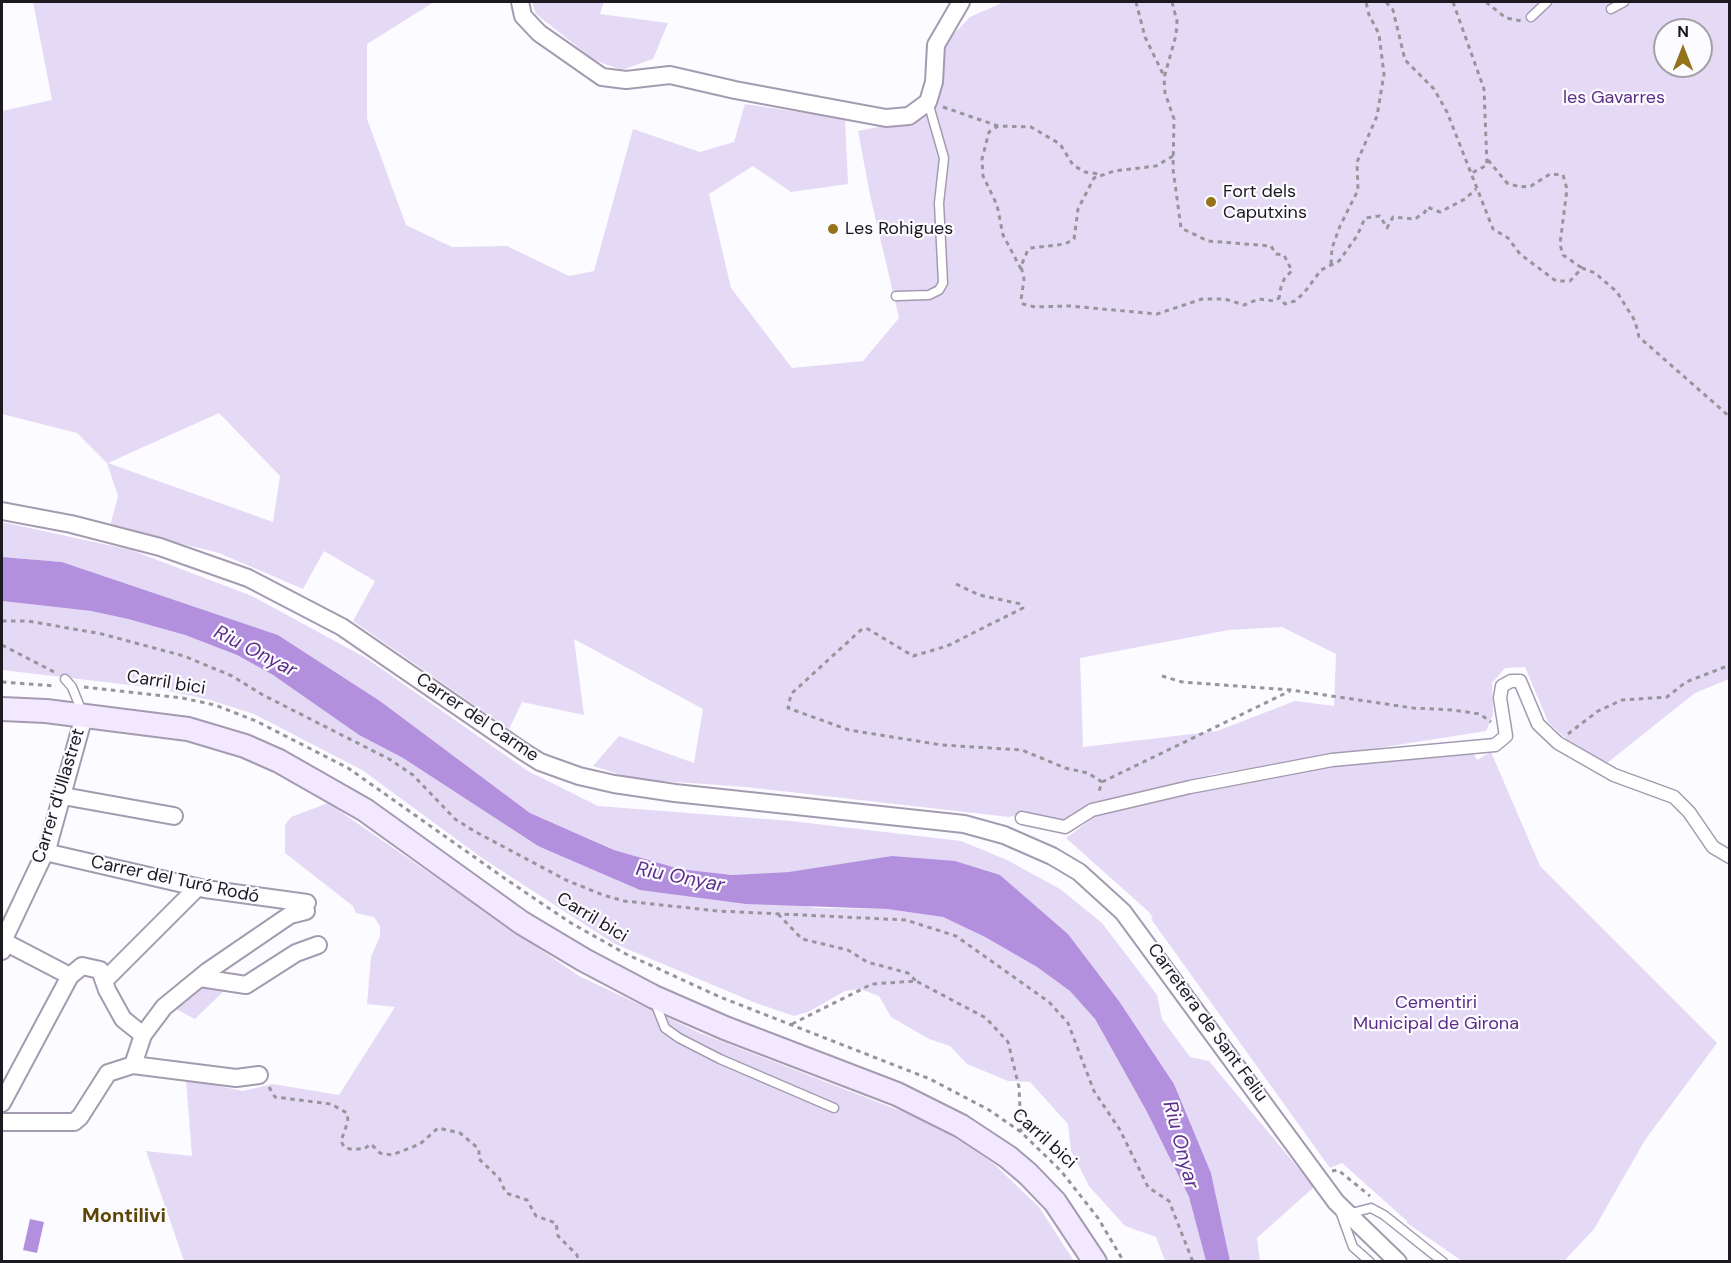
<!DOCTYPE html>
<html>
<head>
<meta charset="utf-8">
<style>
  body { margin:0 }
  #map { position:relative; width:1731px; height:1263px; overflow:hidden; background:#fcfbff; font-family:"DM Sans",sans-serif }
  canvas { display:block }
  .frame { position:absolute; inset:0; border:3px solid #1c1921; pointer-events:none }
  .north { position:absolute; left:1653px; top:18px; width:60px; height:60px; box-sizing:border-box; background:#fcfbff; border:2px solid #a2a1a6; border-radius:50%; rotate:0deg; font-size:16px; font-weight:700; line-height:24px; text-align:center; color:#1c1921 }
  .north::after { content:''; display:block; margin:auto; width:21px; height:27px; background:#95731b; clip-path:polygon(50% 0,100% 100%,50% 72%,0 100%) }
</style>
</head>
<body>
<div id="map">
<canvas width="1731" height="1263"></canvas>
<div class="frame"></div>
<div class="north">N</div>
</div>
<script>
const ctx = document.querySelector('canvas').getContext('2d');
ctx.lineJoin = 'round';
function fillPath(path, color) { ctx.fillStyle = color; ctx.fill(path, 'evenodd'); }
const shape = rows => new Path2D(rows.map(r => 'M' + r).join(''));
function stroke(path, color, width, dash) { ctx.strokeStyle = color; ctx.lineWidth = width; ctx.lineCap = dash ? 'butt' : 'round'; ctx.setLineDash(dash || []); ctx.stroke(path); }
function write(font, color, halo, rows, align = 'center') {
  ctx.font = font + ' "DM Sans",sans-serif'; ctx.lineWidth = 4.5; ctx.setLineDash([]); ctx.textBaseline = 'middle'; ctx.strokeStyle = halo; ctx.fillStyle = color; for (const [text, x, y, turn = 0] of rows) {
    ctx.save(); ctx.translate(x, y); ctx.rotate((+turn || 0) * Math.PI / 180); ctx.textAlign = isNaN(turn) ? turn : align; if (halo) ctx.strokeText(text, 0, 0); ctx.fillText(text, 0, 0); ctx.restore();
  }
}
const green = shape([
  [33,2,434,2,367,44,367,119,406,225,452,247,507,246,569,276,594,271,633,129,700,152,734,142,745,104,845,119,848,184,791,192,753,166,709,194,731,288,792,368,863,361,899,318,870,195,858,131,919,119,935,107,944,44,970,17,1004,2,1729,2,1729,679,1695,693,1607,763,1575,747,1548,722,1525,667,1505,668,1492,683,1493,715,1486,731,1214,774,1085,807,1064,823,1020,814,1009,817,746,787,634,779,593,766,619,736,694,763,703,709,574,639,584,715,522,702,509,729,353,621,375,581,324,551,303,589,219,553,110,526,118,496,107,463,77,433,2,414,2,111,52,100],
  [1665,30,1701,30,1701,66,1665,66],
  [219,413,280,476,273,522,108,463],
  [1282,627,1336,654,1334,706,1295,701,1217,731,1083,747,1080,658,1229,630],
  [532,2,604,2,600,14,668,23,653,59,622,70,594,60,536,14],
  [2,522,131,550,252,596,366,658,528,771,598,806,791,821,961,841,1007,860,1060,889,1102,923,1157,995,1162,1019,1190,1057,1209,1061,1314,1187,1257,1238,1260,1261,1230,1261,1211,1173,1174,1084,1119,1001,1068,934,1000,875,789,872,732,875,680,869,614,850,530,813,380,701,278,635,62,562,2,557],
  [2,601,91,611,128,619,185,635,237,655,273,675,359,735,403,758,538,846,816,908,887,909,943,917,985,937,1037,967,1071,991,1095,1019,1147,1112,1189,1197,1206,1261,1165,1261,1156,1237,1125,1226,1089,1186,1071,1151,1068,1124,1030,1082,1008,1081,967,1064,950,1046,929,1039,891,1017,879,996,860,989,845,991,808,1012,794,1016,756,1003,615,944,482,858,362,770,254,714,210,700,156,688,2,670],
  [1463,752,1473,753,1477,760,1491,752,1540,866,1717,1043,1645,1140,1594,1229,1564,1261,1462,1261,1407,1223,1407,1221,1342,1163,1330,1168,1151,919,1153,918,1149,912,1066,838,1101,812,1334,764],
  [328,803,579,976,700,1033,911,1115,959,1140,994,1164,1039,1207,1074,1261,184,1261,146,1151,192,1156,186,1079,243,1091,273,1084,339,1095,395,1007,367,1004,371,957,380,936,380,926,374,917,356,913,353,906,285,853,285,825,291,817],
  [200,979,228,987,195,1019,168,1005]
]);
const water = shape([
  [2,557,62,562,278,635,380,701,530,813,614,850,680,869,732,875,789,872,892,856,955,861,1000,875,1068,934,1119,1001,1174,1084,1211,1173,1230,1261,1206,1261,1189,1197,1147,1112,1095,1019,1070,991,1037,967,985,937,943,917,887,909,746,904,640,890,538,846,403,758,359,735,273,675,237,655,185,635,128,619,91,611,2,601],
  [30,1219,44,1222,37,1253,23,1250]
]);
const path = shape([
  [1136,2,1145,37,1164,76],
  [1172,2,1177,21,1176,35,1164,78,1165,93,1174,119,1173,169,1181,228,1208,241,1271,246,1276,254,1284,255,1292,271,1285,277,1281,287,1279,298,1285,304,1295,301,1304,293,1321,270,1339,261,1357,236,1365,218,1380,216,1387,228,1393,217,1415,219,1425,212,1427,207,1440,212,1465,199,1476,189],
  [1386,2,1393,10,1405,60,1434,89,1447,112,1493,229,1508,238,1520,254,1556,281,1570,281,1582,268,1595,273,1617,292,1635,321,1639,337,1730,417],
  [1453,2,1484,89,1487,165,1470,174],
  [1486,2,1506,18,1522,21],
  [943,107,998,126],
  [1173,156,1156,166,1114,171,1094,178,1078,209,1074,239,1065,244,1030,248,1027,252,1021,266,1024,279,1021,300,1023,304,1035,307,1070,306,1157,314,1202,299,1225,299,1244,305,1259,299,1274,301,1279,298],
  [1488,160,1507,183,1520,187,1531,186,1550,174,1563,175,1567,189,1560,244,1563,255,1582,268],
  [1331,264,1332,248,1340,226,1358,190,1357,162,1377,116,1384,74,1379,34,1369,15,1366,2],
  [1021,269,1003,235,997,205,983,176,982,159,989,132,998,126,1031,127,1060,144,1073,165,1085,172,1099,174],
  [956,584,979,595,1021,604,1023,608,947,646,913,656,868,629,862,629,791,694,788,708,849,730,942,745,1022,750,1065,768,1088,773,1102,782,1098,794],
  [2,621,28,621,102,634,184,656,232,676,263,695,389,759,413,775,455,819,474,831,566,880,603,895,624,901,718,911,906,920,956,936,1049,1002,1068,1023,1094,1091,1120,1130,1148,1187,1169,1201,1193,1262],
  [2,645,56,673],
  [1162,676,1182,682,1291,690,1413,708,1453,710,1480,714,1491,722],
  [2,682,56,686],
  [84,687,182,698,215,705,256,721,348,768,507,880,571,923,626,954,720,997,930,1079,989,1110,1021,1132,1061,1171,1098,1218,1124,1262],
  [1568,734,1598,711,1622,700,1667,697,1686,682,1730,665],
  [1102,782,1290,691],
  [778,914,802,939,848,950,867,962,908,973,916,981],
  [792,1024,872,984,916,981,986,1018,1008,1042,1019,1087,1021,1132],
  [269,1087,275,1097,331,1104,347,1113,348,1121,341,1141,344,1147,350,1149,364,1149,371,1144,380,1153,392,1155,420,1144,438,1128,460,1133,479,1149,479,1159,499,1178,506,1193,527,1200,536,1216,556,1223,558,1236,577,1255,579,1262],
  [1332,1171,1338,1170,1370,1196]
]);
const service = shape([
  [1611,9,1624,2],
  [1531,17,1547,2],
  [896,296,929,295,939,290,943,283,939,203,944,158,928,102],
  [65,679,72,687,82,712],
  [654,1000,665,1028,679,1038,720,1059,834,1108],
  [1340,1211,1353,1247,1370,1262],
  [1348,1214,1371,1208,1384,1215,1443,1262]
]);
const pedestrian = shape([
  [1022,818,1065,827,1092,810,1190,787,1332,760,1495,745,1506,736,1500,698,1502,686,1511,681,1520,681,1538,724,1558,743,1614,775,1674,797,1689,812,1713,847,1730,857]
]);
const minor = shape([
  [520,2,523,16,539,33,602,77,626,80,670,75,735,90,886,118,909,116,928,102,934,82,936,45,961,2],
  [2,511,71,524,160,547,248,578,342,627,524,752,540,762,579,776,614,784,675,793,964,824,1004,835,1052,856,1079,872,1123,912,1336,1202,1398,1262],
  [63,796,174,816],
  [45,852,205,889,307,903],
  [3,941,70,976],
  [2,951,3,941,48,846,84,716],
  [200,978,246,985,296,953,318,945],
  [104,981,196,889],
  [133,1065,143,1035,164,1007,208,971,290,915,306,911],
  [2,1103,70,976,82,966,100,970,107,990,123,1019,143,1035],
  [2,1122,74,1122,80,1117,108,1073,133,1065,236,1078,259,1075]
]);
const secondary = shape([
  [2,709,46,711,188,729,245,746,279,761,365,810,522,923,584,960,654,997,725,1028,897,1094,961,1126,1008,1157,1028,1174,1055,1202,1095,1262]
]);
const markers = [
  [1211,202,6,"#95731b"],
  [833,229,6,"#95731b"]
];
const parkNames = [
  ["les Gavarres",1614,98],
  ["Cementiri",1436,1003],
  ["Municipal de Girona",1436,1024]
];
const poiNames = [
  ["Fort dels",1223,192],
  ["Caputxins",1223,213],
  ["Les Rohigues",845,229]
];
const streetNames = [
  ["Carril bici",166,683,9],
  ["Carrer del Carme",477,718,34],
  ["Carrer d'Ullastret",59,796,-73],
  ["Carrer del Turó Rodó",175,880,12],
  ["Carril bici",592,918,31],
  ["Carretera de Sant Feliu",1207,1023,54],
  ["Carril bici",1044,1139,42]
];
const waterNames = [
  ["Riu Onyar",255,652,27],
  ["Riu Onyar",680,878,11],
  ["Riu Onyar",1180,1145,75]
];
const neighbourhoodNames = [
  ["Montilivi",124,1217]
];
fillPath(green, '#e5daf6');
fillPath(water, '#b390dd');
stroke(service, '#a49bb0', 11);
stroke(pedestrian, '#a49bb0', 15);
stroke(minor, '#a49bb0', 20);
stroke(secondary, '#a49bb0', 26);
stroke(path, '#97959b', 3, [4.5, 4.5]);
stroke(service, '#fff', 8);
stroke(pedestrian, '#fff', 12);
stroke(minor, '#fff', 16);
stroke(secondary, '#f2e8ff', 22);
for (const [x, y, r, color] of markers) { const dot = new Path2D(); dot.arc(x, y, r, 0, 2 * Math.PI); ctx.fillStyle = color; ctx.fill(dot); stroke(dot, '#fcfbff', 2); }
write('18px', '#5b2d87', '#fcfbff', parkNames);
write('18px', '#1c1921', '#fcfbff', poiNames, 'left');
write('18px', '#1c1921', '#fcfbff', streetNames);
write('italic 20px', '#5d2f8a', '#fcfbff', waterNames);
write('bold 20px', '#5c4505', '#fcfbff', neighbourhoodNames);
</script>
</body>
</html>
